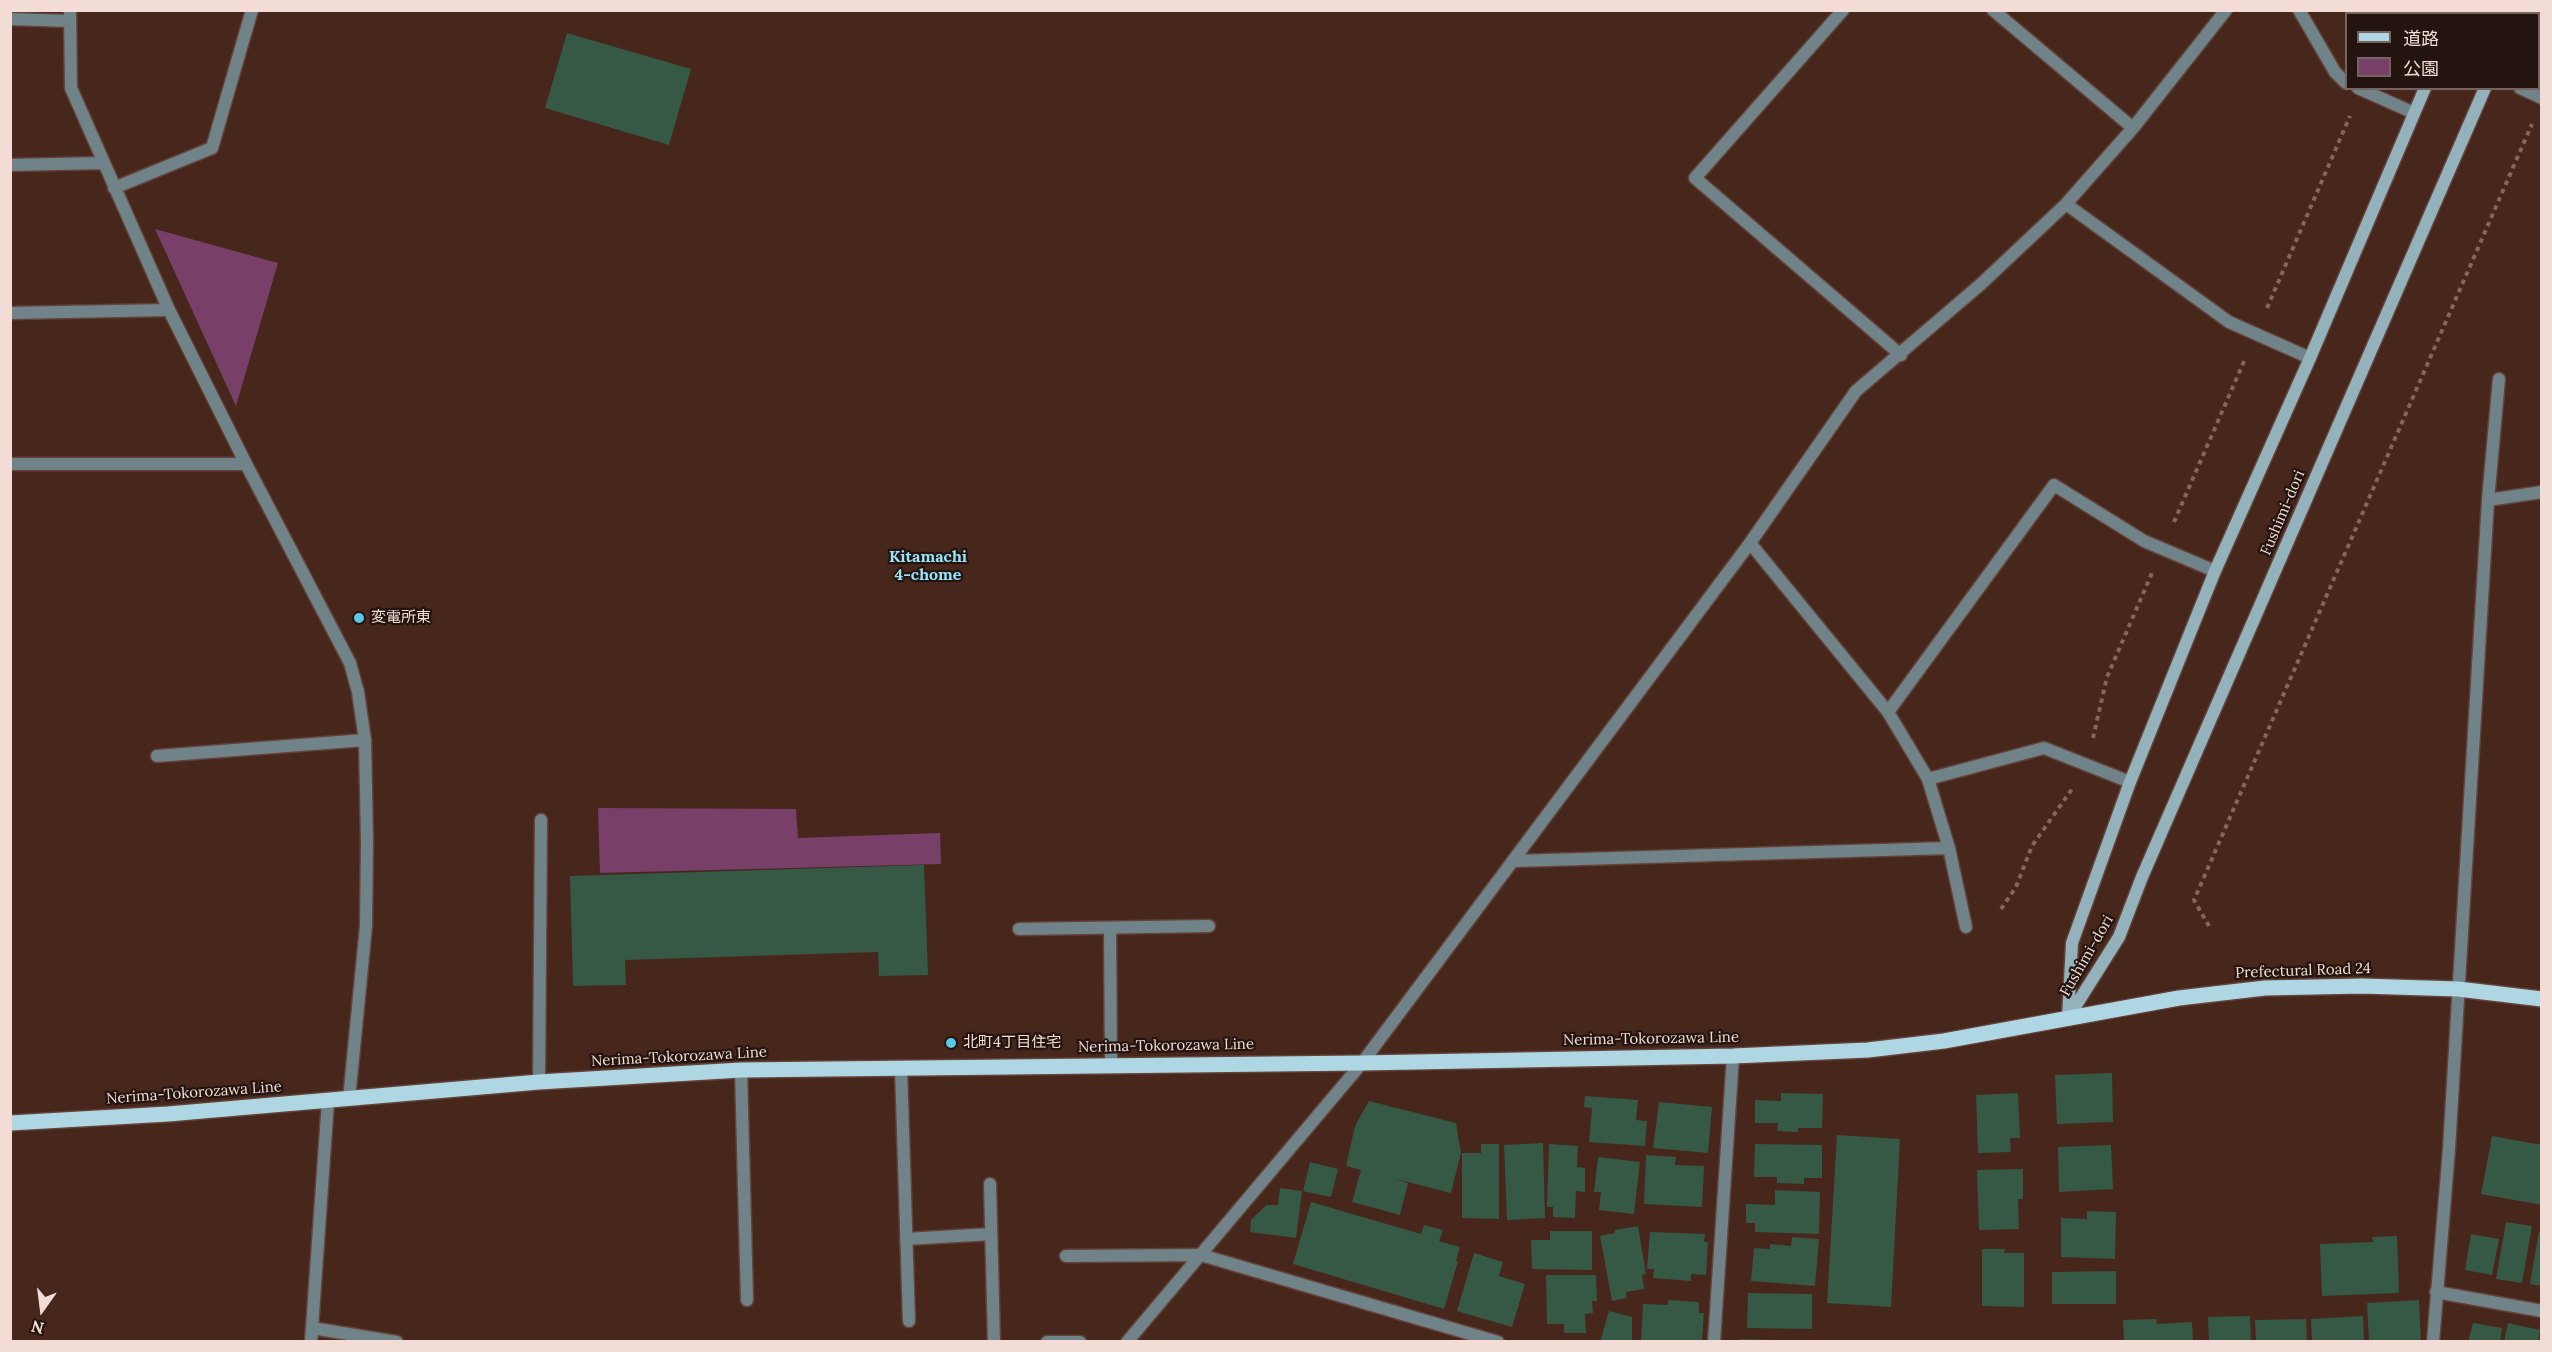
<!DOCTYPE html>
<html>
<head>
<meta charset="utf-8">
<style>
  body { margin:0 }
  #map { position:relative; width:2552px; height:1352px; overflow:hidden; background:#47261b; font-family:Lora,"Noto Sans JP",serif }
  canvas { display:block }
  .frame { position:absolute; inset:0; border:12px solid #f3dcd5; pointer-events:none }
  .legend { position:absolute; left:2345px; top:12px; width:195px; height:78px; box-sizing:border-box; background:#23140f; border:2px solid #76645e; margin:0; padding:8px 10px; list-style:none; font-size:18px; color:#f3dcd5 }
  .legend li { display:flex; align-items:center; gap:12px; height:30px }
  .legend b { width:30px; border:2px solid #76645e }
  .north { position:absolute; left:12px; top:1280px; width:60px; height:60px; -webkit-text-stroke:4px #23140f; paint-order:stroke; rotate:194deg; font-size:16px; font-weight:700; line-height:24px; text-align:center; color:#f3dcd5 }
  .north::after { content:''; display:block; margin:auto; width:21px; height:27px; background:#f3dcd5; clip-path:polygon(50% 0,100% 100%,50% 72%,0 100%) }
</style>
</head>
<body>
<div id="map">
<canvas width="2552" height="1352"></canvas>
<div class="frame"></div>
<ul class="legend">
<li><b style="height:8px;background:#aed7e3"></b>道路</li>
<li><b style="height:16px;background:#784068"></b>公園</li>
</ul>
<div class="north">N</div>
</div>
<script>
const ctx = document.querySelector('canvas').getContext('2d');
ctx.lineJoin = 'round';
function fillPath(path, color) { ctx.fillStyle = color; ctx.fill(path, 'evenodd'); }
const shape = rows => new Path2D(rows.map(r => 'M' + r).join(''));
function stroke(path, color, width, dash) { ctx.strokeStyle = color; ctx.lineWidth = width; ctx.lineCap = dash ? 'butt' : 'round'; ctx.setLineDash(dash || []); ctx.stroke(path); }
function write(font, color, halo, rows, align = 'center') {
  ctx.font = font + ' Lora,"Noto Sans JP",serif'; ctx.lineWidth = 4.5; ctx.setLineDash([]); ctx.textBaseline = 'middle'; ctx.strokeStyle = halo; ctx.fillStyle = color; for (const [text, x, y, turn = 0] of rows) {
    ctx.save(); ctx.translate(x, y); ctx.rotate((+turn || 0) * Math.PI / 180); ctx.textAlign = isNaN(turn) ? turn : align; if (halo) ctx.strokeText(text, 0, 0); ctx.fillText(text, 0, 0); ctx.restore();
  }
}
const green = shape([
  [155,229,278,263,236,406],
  [598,808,796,809,798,838,940,833,941,864,600,873]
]);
const building = shape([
  [567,33,691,69,669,145,545,108],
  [924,865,928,975,879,976,878,952,625,960,626,985,573,986,570,876],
  [2112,1073,2113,1122,2057,1124,2055,1075],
  [1781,1093,1823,1094,1822,1128,1798,1128,1798,1132,1777,1131,1778,1123,1755,1123,1755,1100,1781,1101],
  [2018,1093,2020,1138,2010,1138,2011,1152,1978,1153,1976,1095],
  [1585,1096,1638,1100,1636,1120,1647,1121,1645,1146,1589,1142,1592,1108,1584,1107],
  [1369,1101,1456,1123,1461,1153,1451,1193,1392,1178,1408,1183,1400,1215,1352,1202,1361,1170,1346,1166,1355,1126],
  [1659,1102,1712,1107,1708,1153,1653,1148],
  [1837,1135,1900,1139,1891,1307,1827,1303],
  [2492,1136,2542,1145,2542,1205,2481,1194],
  [1543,1143,1545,1218,1507,1220,1504,1145],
  [1481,1144,1499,1144,1499,1219,1462,1218,1462,1153,1481,1153],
  [1549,1144,1578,1146,1577,1167,1585,1168,1585,1192,1576,1191,1575,1218,1553,1217,1553,1207,1547,1207],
  [1755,1144,1822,1145,1822,1178,1804,1178,1804,1184,1777,1183,1777,1177,1754,1177],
  [2111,1145,2113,1189,2059,1192,2058,1147],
  [1646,1155,1676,1157,1675,1165,1704,1166,1702,1207,1644,1204],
  [1598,1157,1640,1162,1634,1214,1599,1210,1601,1192,1594,1192],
  [1310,1162,1338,1169,1331,1197,1303,1191],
  [2023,1169,2023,1199,2018,1199,2019,1229,1979,1230,1977,1170],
  [1280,1188,1302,1191,1296,1238,1250,1232,1251,1220,1266,1205,1278,1205],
  [1775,1190,1820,1192,1819,1234,1755,1232,1755,1223,1746,1223,1746,1204,1775,1205],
  [1311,1202,1421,1234,1424,1225,1443,1230,1439,1241,1460,1247,1456,1261,1458,1261,1444,1309,1293,1264],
  [2087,1211,2116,1212,2115,1259,2061,1257,2061,1218,2087,1219],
  [2506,1222,2532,1226,2522,1283,2496,1279],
  [1638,1226,1646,1274,1642,1275,1644,1289,1626,1292,1627,1298,1612,1301,1600,1236,1615,1233,1615,1230],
  [1550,1231,1592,1231,1592,1270,1532,1269,1531,1240,1550,1240],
  [2539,1231,2542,1232,2542,1286,2530,1284],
  [1650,1232,1705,1234,1704,1242,1708,1242,1706,1275,1691,1274,1691,1281,1653,1278,1654,1269,1647,1269],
  [2471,1234,2499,1239,2492,1275,2465,1270],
  [2397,1236,2399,1293,2322,1296,2320,1244,2373,1242,2372,1237],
  [1792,1237,1819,1239,1815,1286,1751,1281,1754,1248,1770,1249,1770,1244,1791,1246],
  [1982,1249,2005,1249,2004,1253,2024,1253,2024,1307,1982,1306],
  [1474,1253,1503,1262,1499,1276,1525,1284,1512,1327,1457,1311],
  [2116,1271,2116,1304,2052,1304,2052,1272],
  [1546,1275,1596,1275,1597,1301,1592,1301,1593,1313,1585,1314,1586,1333,1564,1333,1564,1324,1547,1324],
  [1748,1293,1812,1294,1812,1329,1747,1328],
  [1668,1300,1699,1302,1699,1313,1704,1313,1702,1341,1641,1342,1643,1304,1668,1305],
  [2419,1300,2421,1342,2369,1342,2367,1303],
  [1609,1311,1632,1317,1632,1342,1600,1342],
  [2250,1316,2251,1342,2209,1342,2208,1317],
  [2363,1316,2364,1340,2312,1342,2311,1319],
  [2156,1319,2157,1324,2192,1322,2193,1342,2124,1342,2123,1320],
  [2306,1319,2307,1342,2256,1342,2255,1320],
  [2473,1323,2502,1328,2500,1342,2468,1342],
  [2508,1323,2540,1330,2538,1342,2504,1342],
  [1740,1339,1775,1340,1775,1342,1740,1342]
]);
const path = shape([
  [2395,14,2397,10],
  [2267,308,2350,116],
  [2174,522,2245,359],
  [2093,738,2107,677,2152,573],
  [2001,909,2016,887,2032,846,2072,789],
  [2209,926,2194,900,2532,124]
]);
const service = shape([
  [10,313,169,310],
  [10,464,246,464],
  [1888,712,2054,485,2144,541,2215,571],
  [157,756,365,740],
  [1110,928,1111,1065],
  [1019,929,1209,926],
  [901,1068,909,1321],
  [741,1070,747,1300],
  [539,1082,541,820],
  [990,1184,994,1342],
  [906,1239,991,1234],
  [1066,1256,1201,1255],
  [2436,1292,2542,1311],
  [312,1328,397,1342],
  [1047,1342,1080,1342]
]);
const minor = shape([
  [70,10,71,88,169,310,246,464,350,663,358,692,365,740,367,842,366,926,349,1099],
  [1843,10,1695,178,1901,355],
  [1993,10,2133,128],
  [2299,10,2335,72,2346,83],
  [10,19,70,21],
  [2358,88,2414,113],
  [2520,88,2542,98],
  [10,165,103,163],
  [114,188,212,148,252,10],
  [2066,204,2229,322,2310,358],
  [2488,500,2542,492],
  [1750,543,1888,712,1928,779,1949,848,1966,927],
  [1928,779,2044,748,2130,782],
  [1514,861,1949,848],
  [1201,1255,1498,1342],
  [311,1342,328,1101],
  [1127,1342,1362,1063,1750,543,1856,391,1981,284,2066,204,2133,128,2226,10],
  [1714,1342,1733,1056],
  [2433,1342,2449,1149,2488,500,2499,379]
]);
const secondary = shape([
  [2457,14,2458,10],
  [2518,14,2519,10],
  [2538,27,2542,26],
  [2068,1017,2072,943,2130,782,2215,571,2310,358,2425,88],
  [2068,1018,2119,937,2142,877,2485,88]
]);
const primary = shape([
  [10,1123,168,1114,539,1082,741,1070,1362,1063,1733,1056,1868,1050,1944,1041,2179,998,2265,988,2362,986,2458,989,2542,999]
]);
const markers = [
  [359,618,6,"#5ac8e6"],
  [951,1043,6,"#5ac8e6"]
];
const streetNames = [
  ["Fushimi-dori",2283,513,-67],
  ["Fushimi-dori",2087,956,-60],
  ["Prefectural Road 24",2303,971,-2],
  ["Nerima-Tokorozawa Line",1651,1039,-1],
  ["Nerima-Tokorozawa Line",1166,1046,-1],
  ["Nerima-Tokorozawa Line",679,1057,-3],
  ["Nerima-Tokorozawa Line",194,1093,-4]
];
const poiNames = [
  ["変電所東",371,618],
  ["北町4丁目住宅",963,1043]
];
const neighbourhoodNames = [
  ["Kitamachi",928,557],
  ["4-chome",928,575]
];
fillPath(green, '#784068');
fillPath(building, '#355945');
stroke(service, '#634339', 15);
stroke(minor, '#634339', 15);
stroke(secondary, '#634339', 15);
stroke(primary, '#634339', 18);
stroke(path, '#84665c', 4, [4.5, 4.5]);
stroke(service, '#708389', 12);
stroke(minor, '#708389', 12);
stroke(secondary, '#93b2bc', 12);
stroke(primary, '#aed7e3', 15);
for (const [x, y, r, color] of markers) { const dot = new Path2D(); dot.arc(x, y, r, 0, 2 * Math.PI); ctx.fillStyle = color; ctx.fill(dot); stroke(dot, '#23140f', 2); }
write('15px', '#f3dcd5', '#23140f', streetNames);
write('15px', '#f3dcd5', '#23140f', poiNames, 'left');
write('bold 16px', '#99e4fa', '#23140f', neighbourhoodNames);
</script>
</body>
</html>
